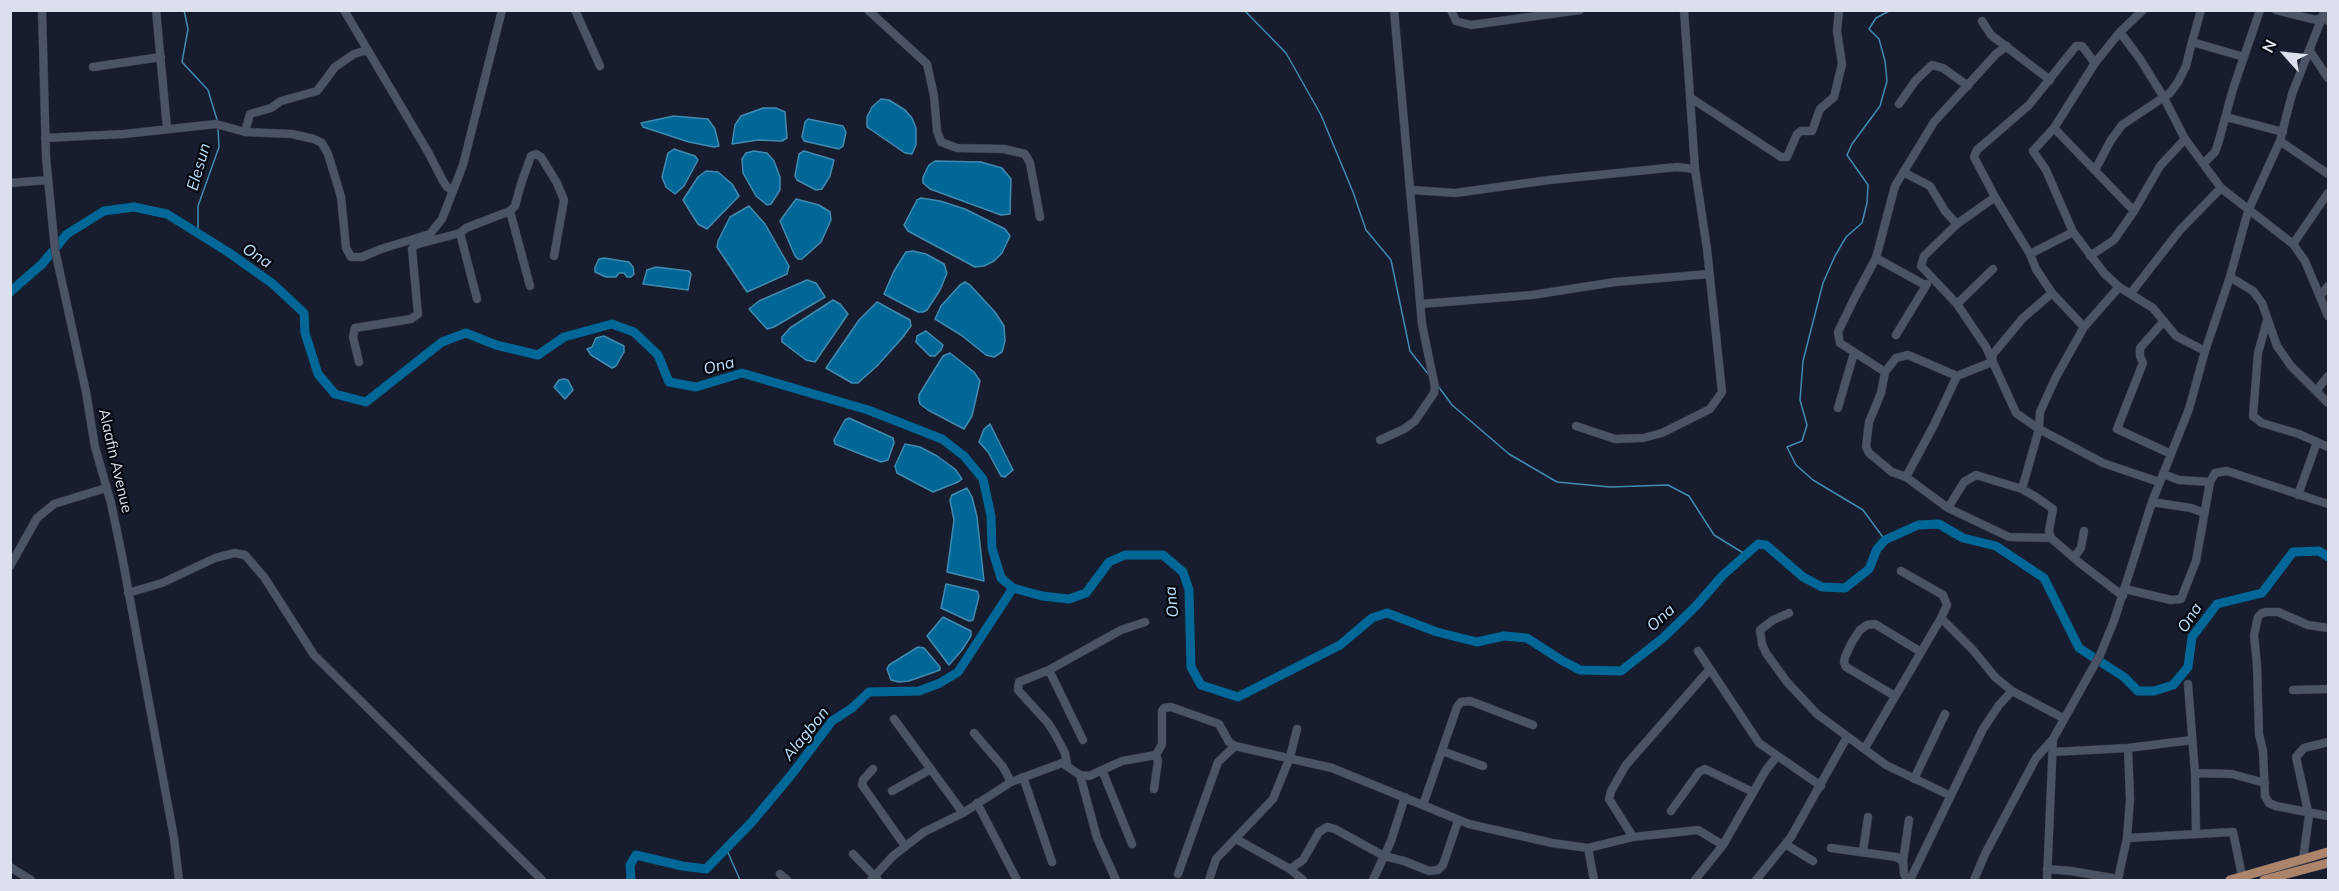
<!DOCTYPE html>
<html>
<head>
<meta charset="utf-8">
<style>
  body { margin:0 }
  #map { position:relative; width:2339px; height:891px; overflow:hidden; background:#171c2e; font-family:Mulish,sans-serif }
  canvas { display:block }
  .frame { position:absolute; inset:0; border:12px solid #dbe0ec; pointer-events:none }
  .north { position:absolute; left:2255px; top:24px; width:60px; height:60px; -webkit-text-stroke:4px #05070e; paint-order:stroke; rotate:297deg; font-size:16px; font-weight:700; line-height:24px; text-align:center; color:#dbe0ec }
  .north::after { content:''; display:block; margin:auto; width:21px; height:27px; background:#dbe0ec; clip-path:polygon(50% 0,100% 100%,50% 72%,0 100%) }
</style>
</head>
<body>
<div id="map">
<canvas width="2339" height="891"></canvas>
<div class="frame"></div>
<div class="north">N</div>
</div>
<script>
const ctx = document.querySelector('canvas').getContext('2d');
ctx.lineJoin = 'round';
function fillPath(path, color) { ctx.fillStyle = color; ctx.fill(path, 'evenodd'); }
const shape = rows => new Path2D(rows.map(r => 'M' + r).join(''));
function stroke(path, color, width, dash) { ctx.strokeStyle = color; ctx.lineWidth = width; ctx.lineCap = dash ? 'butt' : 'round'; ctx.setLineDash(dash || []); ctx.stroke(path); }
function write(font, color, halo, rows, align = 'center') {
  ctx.font = font + ' Mulish,sans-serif'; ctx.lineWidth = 4.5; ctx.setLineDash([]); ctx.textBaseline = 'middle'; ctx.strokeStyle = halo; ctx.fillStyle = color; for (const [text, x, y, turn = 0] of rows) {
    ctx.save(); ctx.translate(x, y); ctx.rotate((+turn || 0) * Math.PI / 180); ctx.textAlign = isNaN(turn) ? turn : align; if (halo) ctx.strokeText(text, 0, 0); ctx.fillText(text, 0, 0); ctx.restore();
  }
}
const water = shape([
  [881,99,889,100,905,110,912,118,916,128,916,145,912,154,905,153,867,127,867,117,872,107,881,99],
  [763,108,776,108,785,112,787,138,782,141,758,140,732,144,735,125,741,116,763,108],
  [674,116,708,119,715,129,719,146,714,147,689,142,643,127,641,123,674,116],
  [808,119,843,126,846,132,843,146,839,149,804,141,802,137,805,122,808,119],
  [674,149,695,156,698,160,684,186,675,194,666,187,662,177,668,153,674,149],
  [754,151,767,153,774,161,780,177,780,190,771,204,767,205,756,196,743,173,742,159,746,153,754,151],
  [804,151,834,160,830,176,822,189,816,190,797,180,795,176,799,154,804,151],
  [935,161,981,162,1002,168,1011,179,1010,214,1001,215,930,189,923,183,923,177,929,165,935,161],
  [706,171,718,172,732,184,739,196,707,229,698,224,683,200,698,177,706,171],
  [921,198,940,201,965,209,1005,229,1010,236,1002,253,994,261,984,266,975,267,908,231,904,225,917,200,921,198],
  [796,199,819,205,830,212,831,220,821,242,802,259,798,259,795,256,780,221,796,199],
  [749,206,765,224,789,266,787,274,747,292,717,247,718,241,730,217,749,206],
  [913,251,926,254,944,264,947,273,940,290,927,310,923,312,918,312,884,294,894,271,906,252,913,251],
  [604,258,629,262,633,267,634,274,631,277,627,277,624,273,619,273,616,277,606,277,595,272,595,267,599,259,604,258],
  [656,267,689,271,691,274,688,290,643,284,647,270,656,267],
  [807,280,816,283,825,297,774,327,767,329,749,309,759,301,807,280],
  [965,282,970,285,995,312,1004,326,1005,341,1002,352,994,357,986,355,961,335,935,319,941,306,960,285,965,282],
  [833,300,840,304,848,314,815,362,806,360,782,342,782,337,790,328,833,300],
  [877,302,910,320,911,326,903,337,877,366,858,383,852,383,826,368,859,320,877,302],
  [926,331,943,345,941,350,935,356,930,356,916,342,917,336,926,331],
  [604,336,624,346,624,352,616,366,612,368,591,355,587,349,592,347,596,338,604,336],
  [950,353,974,372,980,381,972,416,964,429,928,410,920,404,919,400,919,395,943,356,950,353],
  [564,379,568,380,573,390,565,399,554,387,559,380,564,379],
  [849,418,893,438,894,443,888,460,881,462,835,444,834,440,845,420,849,418],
  [990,424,1013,470,1005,477,1001,476,988,452,979,442,984,429,990,424],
  [905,444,920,447,937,456,955,469,962,479,958,482,933,492,897,473,895,466,905,444],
  [967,488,972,497,977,517,984,581,947,572,954,520,950,500,952,495,967,488],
  [946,584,977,591,979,596,973,620,969,621,941,608,946,584],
  [943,617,971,631,971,636,962,650,949,665,927,636,943,617],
  [918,647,924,648,940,667,940,670,909,681,899,682,891,680,887,669,889,665,918,647]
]);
const stream = shape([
  [184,10,188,29,182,62,208,90,218,123],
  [1245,11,1286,53,1321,115,1353,192,1366,230,1391,260,1410,351,1429,375],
  [198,234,198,206,219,147,218,127],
  [1438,386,1452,405,1509,454,1557,482,1610,487,1668,485,1689,496,1714,535,1745,554],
  [1885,540,1863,510,1813,480,1796,465,1787,447,1802,441,1807,425,1800,400,1803,361,1823,283,1835,256,1846,237,1862,223,1867,203,1868,185,1847,155,1852,144,1880,106,1887,81,1885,61,1879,39,1869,29,1876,18,1891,10],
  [726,848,740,880]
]);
const river = shape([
  [10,292,42,264,67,234,104,211,134,207,167,214,228,252,273,284,304,313,305,333,318,374,335,394,366,402,442,342,466,333,496,345,538,355,564,337,612,324,634,332,658,355,669,382,696,387,742,373,868,410,942,439,964,456,983,479,991,516,992,548,1001,578,1013,588,1042,596,1069,599,1086,593,1109,562,1125,555,1163,555,1183,572,1189,590,1191,667,1201,685,1238,697,1340,645,1372,618,1387,613,1437,632,1477,642,1504,636,1527,638,1561,660,1580,670,1621,671,1663,638,1696,606,1722,576,1758,544,1766,545,1803,577,1822,587,1845,588,1869,569,1877,549,1885,540,1918,525,1939,524,1963,538,1996,546,2044,578,2079,648,2124,677,2138,691,2154,691,2173,685,2188,667,2192,637,2217,604,2262,593,2293,552,2319,551,2328,557],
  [631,880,630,865,636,855,682,866,706,869,751,823,792,774,832,721,852,708,869,692,919,691,940,683,958,672,1013,588]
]);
const minor = shape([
  [42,10,46,157,55,250,86,392,95,447,111,503,122,556,174,838,179,880],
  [156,10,167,128],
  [344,10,428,152,443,181,447,187,453,191],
  [575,10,600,66],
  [868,10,927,64,934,96,937,131,941,142,957,148,1004,149,1025,154,1030,163,1040,217],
  [1451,10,1456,21,1471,25,1580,10],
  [2143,10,2120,32,2095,63,2054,128,2033,151,2046,170,2073,232,2104,273,2119,287,2153,308,2176,336,2205,351],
  [2201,10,2192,42,2244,57],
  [2276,10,2316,20,2323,17,2328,21],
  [1982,21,1991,35,2050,80],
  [2120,32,2140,59,2163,96,2185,139,2221,188,2293,244,2305,261,2328,316],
  [2310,51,2328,78],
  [93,67,161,57],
  [1691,98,1781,157,1787,157,1797,134,1801,131,1812,131,1820,109,1834,97,1842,64,1837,31,1839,10],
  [1899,104,1916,80,1932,65,1943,68,1968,86],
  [2226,117,2283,132],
  [2054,128,2134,211],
  [245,132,250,114,271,108,281,101,317,91,335,67,354,54,367,50],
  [45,138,124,134,216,124,245,132,292,134,314,139,322,143,328,154,336,180,341,197,346,248,351,257,362,257,381,249,430,234,442,219,463,165,502,10],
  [2280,141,2328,174],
  [2204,163,2215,152,2218,144,2233,89,2260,10],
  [2095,170,2111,140,2122,125,2170,93,2178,82,2186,66,2192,42],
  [1903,172,1930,186,1945,211,1957,224],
  [10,183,48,180],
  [1412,190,1455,193,1549,180,1677,167,1695,169],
  [1995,197,1957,224,1924,256,1921,266,1957,304,1986,347,2016,413,2039,429,2103,463,2159,482],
  [510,211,530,286],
  [460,233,477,299],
  [2293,244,2328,193],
  [2030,254,2073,232],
  [2090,256,2114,240,2134,211,2160,166,2185,139],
  [1876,258,1895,186,1934,122,1996,54,2007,46],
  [2230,277,2253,291,2262,303,2277,346,2291,366,2328,403],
  [2131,293,2180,230,2221,188],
  [2321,295,2328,286],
  [1421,304,1532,295,1615,282,1709,274],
  [1957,304,1993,269],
  [2164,321,2140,348,2140,356,2143,363,2117,429,2171,454],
  [2267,321,2258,353,2253,416,2262,423,2299,434,2328,447],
  [2084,327,2052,293,2036,269,2030,254,1995,197,1974,157,1977,150,2029,105,2076,46,2082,46,2095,63],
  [1896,335,1927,284],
  [359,362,353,337,355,328,411,319,418,314,412,249,415,245,460,233,466,228,510,211,515,206,521,184,531,156,536,154,541,157,557,183,564,200,554,256],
  [1885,372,1840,343,1838,332,1854,299,1876,258,1925,285],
  [1957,376,1908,355,1896,358,1885,372,1881,393,1869,422,1866,447,1869,453,1892,472,1906,477,1948,508,1964,482,1976,475,2022,489,2036,497,2053,509,2049,531,2051,538,2081,564,2123,596],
  [2316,391,2328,376],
  [1838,408,1854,353],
  [1576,426,1615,439,1643,438,1662,433,1710,409,1722,392,1707,249,1695,169,1684,10],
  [1380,440,1404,429,1415,421,1434,393,1435,387,1422,324,1394,10],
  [2163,474,2179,480,2210,482,2215,473,2227,471,2328,504],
  [1906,477,1934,425,1957,376,1992,362,1993,354,2023,318,2052,293],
  [2022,489,2039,429,2040,412,2056,377,2084,327,2119,287],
  [2298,495,2317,442],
  [2152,502,2191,508,2204,513],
  [1948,508,2009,537,2051,538],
  [2074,557,2081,548,2084,531],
  [10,566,37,518,54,504,106,488],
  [1901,571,1943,595,1947,605,1941,618],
  [2125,589,2171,600,2181,599,2196,561,2210,482],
  [128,593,162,583,215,558,235,553,245,555,264,577,314,655,542,880],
  [1789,613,1773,620,1760,630,1762,644,1766,653,1787,682,1817,714,1886,765,1951,796],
  [2328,628,2308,625,2278,612,2267,612,2262,613,2258,617,2254,635,2257,665,2259,734,2263,751,2265,796,2269,803,2276,806,2328,816],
  [1698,651,1759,743,1821,786],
  [1049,670,1083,740],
  [2188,684,2195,773,2196,834],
  [2293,690,2328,689],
  [1895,696,1846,667,1844,662,1845,657,1852,642,1860,630,1867,625,1875,624,1921,652],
  [894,719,963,813],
  [974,733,1003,767,1011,782],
  [1865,748,1941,618,1973,650,1995,677,2012,691,2063,718],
  [1442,751,1483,766],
  [2053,752,2128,748,2192,740],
  [1067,764,1065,753,1055,734,1048,723,1018,690,1019,682,1049,670,1121,630,1145,622],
  [873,769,863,780,862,785,905,846],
  [1102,770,1132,844],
  [2195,773,2232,774,2265,783],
  [1080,775,1089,776,1122,761,1156,755,1162,744,1162,711,1164,708,1171,707,1219,724,1229,742,1235,746,1332,768,1469,824,1552,843,1588,848,1633,837,1698,830,1723,845],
  [1023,777,1052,862],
  [1914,779,1945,714],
  [1154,789,1158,761,1156,755],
  [892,791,931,769],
  [977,803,1017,880],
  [1423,805,1457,707,1461,702,1470,701,1533,725],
  [1671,811,1699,772,1705,769,1753,792],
  [1633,837,1609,799,1611,791,1626,765,1709,670],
  [2127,838,2233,832,2242,876],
  [1236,839,1290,869,1303,880],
  [1785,844,1813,861],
  [1588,848,1594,880],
  [1831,848,1896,857,1903,861,1904,874,1908,880],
  [1863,851,1868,817],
  [853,854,878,880],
  [2303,859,2309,816,2296,757,2304,748,2328,742],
  [1903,861,1909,820],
  [10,867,31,880],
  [1290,869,1303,860,1319,832,1327,827,1335,829,1384,856,1404,861,1429,871,1438,870,1443,865,1458,821],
  [2047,869,2071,871,2118,879,2127,838,2130,799,2128,748],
  [780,874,787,880],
  [1178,874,1218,762,1235,746],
  [871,880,893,856,924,832,963,813,1011,782,1062,763,1080,775,1097,838,1116,880],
  [1209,880,1216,859,1273,799,1290,757,1297,729],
  [1373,880,1391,841,1405,797],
  [1695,880,1723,845,1766,770,1777,756],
  [1756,880,1791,837,1847,737],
  [1910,880,1983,729,1999,705,2012,691],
  [1974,880,1985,854,2036,758,2053,739],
  [2047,880,2053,739,2100,655,2114,621,2152,502,2189,409,2205,351,2230,277,2248,211,2280,141,2292,94,2325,10]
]);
const major = shape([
  [2230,880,2328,852],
  [2264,880,2328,863]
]);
const streetNames = [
  ["Alaafin Avenue",115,461,77]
];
const waterNames = [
  ["Elesun",199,167,-74],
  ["Ona",257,256,33],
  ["Ona",719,366,-14],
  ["Ona",1172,602,-96],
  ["Ona",1661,618,-43],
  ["Ona",2190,618,-58],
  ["Alagbon",806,734,-51]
];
fillPath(water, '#006796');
stroke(water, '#428bb0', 1.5);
stroke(stream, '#428bb0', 1.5);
stroke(river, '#006796', 9);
stroke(minor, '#333644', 9);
stroke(major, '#333644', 10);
stroke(minor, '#4b5367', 8);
stroke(major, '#ac846c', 9);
write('15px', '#dbe0ec', '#05070e', streetNames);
write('italic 16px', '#bae1fd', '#05070e', waterNames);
</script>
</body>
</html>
